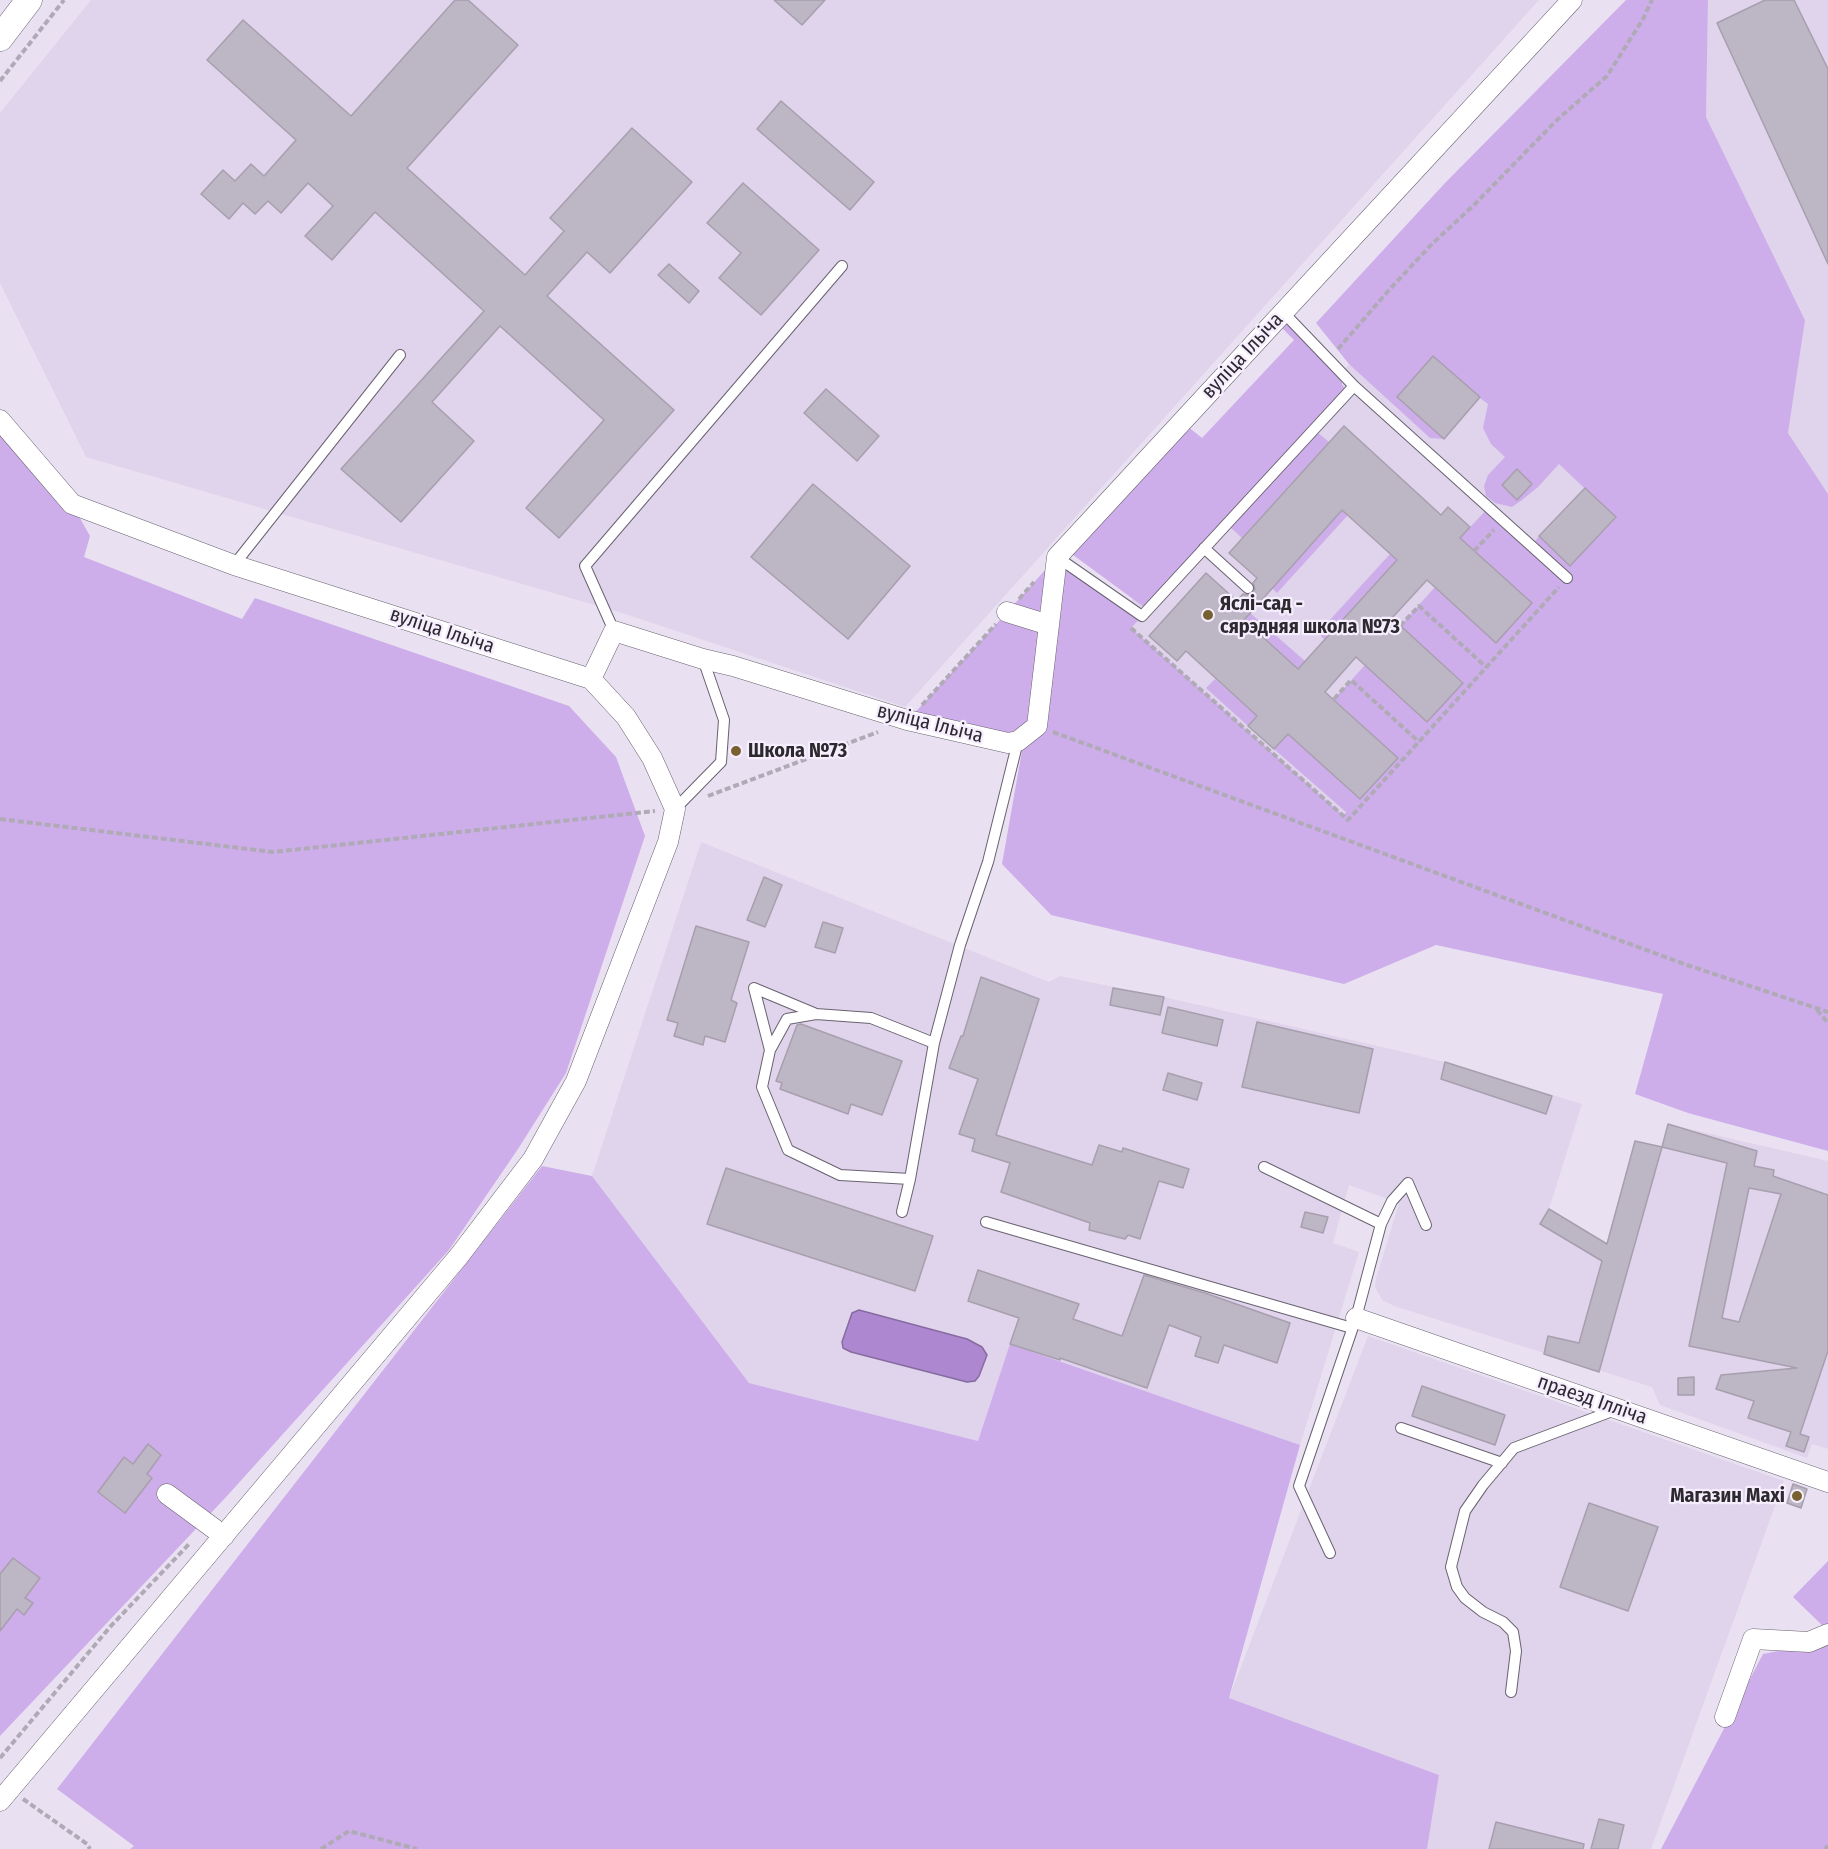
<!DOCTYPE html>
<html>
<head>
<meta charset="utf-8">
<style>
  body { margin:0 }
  canvas { display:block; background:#e9e1f1 }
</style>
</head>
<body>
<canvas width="1828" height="1849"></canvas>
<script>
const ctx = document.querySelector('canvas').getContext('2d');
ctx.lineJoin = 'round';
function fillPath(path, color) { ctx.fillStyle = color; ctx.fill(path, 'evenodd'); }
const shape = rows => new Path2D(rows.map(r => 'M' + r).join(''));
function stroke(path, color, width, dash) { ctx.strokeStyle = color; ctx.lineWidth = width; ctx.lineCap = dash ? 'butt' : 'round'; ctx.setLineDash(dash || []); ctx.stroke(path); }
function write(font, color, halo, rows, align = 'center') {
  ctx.font = font + ' "Fira Sans Condensed",sans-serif'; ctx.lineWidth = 4.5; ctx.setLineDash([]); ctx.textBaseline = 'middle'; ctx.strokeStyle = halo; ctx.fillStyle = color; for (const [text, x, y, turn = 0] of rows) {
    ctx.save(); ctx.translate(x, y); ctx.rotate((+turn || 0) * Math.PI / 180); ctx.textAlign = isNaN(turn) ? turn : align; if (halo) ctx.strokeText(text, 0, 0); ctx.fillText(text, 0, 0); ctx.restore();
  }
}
const built = shape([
  [91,0,1539,0,905,707,622,613,86,457,0,283,0,113],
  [1708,0,1828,0,1828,494,1788,433,1805,319,1706,117],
  [1412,296,1651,515,1355,840,1106,628],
  [701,842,1049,982,1060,976,1164,997,1382,1047,1445,1062,1582,1104,1549,1209,1606,1244,1635,1141,1662,1147,1668,1124,1828,1161,1828,1449,1812,1444,1807,1458,1660,1405,1652,1387,1394,1306,1382,1300,1375,1287,1376,1279,1399,1203,1349,1185,1333,1243,1359,1252,1300,1445,1011,1344,978,1441,749,1383,592,1176],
  [1368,1336,1784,1481,1651,1849,1427,1849,1439,1775,1229,1698]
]);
const green = shape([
  [1626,0,1708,0,1706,117,1805,320,1788,433,1828,494,1828,1151,1688,1113,1635,1094,1663,994,1436,945,1344,984,1051,915,1002,864,1023,745,1065,563,1142,616,1131,628,1344,816,1346,812,1274,749,1288,734,1360,799,1398,758,1334,699,1365,665,1428,722,1463,682,1400,626,1435,587,1460,538,1489,507,1532,545,1539,536,1570,566,1616,518,1559,464,1538,487,1522,500,1512,507,1495,503,1486,496,1484,486,1488,475,1505,457,1491,444,1483,428,1488,404,1480,398,1444,439,1430,438,1349,364,1316,323,1445,183],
  [1283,312,1342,373,1342,385,1348,392,1148,610,1065,549,1182,422,1202,438,1294,340,1275,321],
  [0,420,72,504,90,536,84,557,242,619,255,598,569,706,616,757,645,836,566,1073,518,1149,449,1250,227,1496,0,1736],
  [1318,433,1329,442,1242,538,1231,528],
  [1342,510,1348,515,1277,593,1272,588],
  [1390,554,1397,560,1325,640,1318,633],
  [1057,557,1045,615,1007,612],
  [1250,613,1305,661,1298,669,1244,619],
  [1000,620,1048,633,1036,726,1018,741,908,720],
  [1215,679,1257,716,1248,726,1206,688],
  [542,1166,592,1176,749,1383,978,1441,1010,1344,1300,1445,1229,1698,1439,1775,1427,1849,130,1849,134,1846,57,1789],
  [1828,1561,1828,1631,1793,1597],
  [1828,1641,1828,1849,1661,1849,1763,1654]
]);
const water = shape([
  [859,1310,967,1339,982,1347,987,1355,979,1376,975,1381,967,1382,851,1352,843,1348,842,1342,852,1313,859,1310]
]);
const building = shape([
  [455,0,468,0,518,45,407,168,525,275,564,231,550,218,632,128,692,182,610,273,587,252,547,296,674,410,559,538,526,508,604,420,500,326,432,402,474,441,401,522,341,469,484,311,375,212,332,260,305,236,333,206,308,183,281,213,268,201,255,214,243,203,229,219,201,194,223,170,235,181,251,164,264,176,296,140,207,60,243,20,351,116,455,0],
  [774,0,825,0,802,25,774,0],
  [1765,0,1794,0,1828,69,1828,264,1717,23,1765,0],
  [781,101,874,182,850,210,757,129,781,101],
  [743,183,819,250,761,315,719,278,741,253,707,223,743,183],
  [669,264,699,291,689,303,658,275,669,264],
  [1433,356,1480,397,1444,439,1397,397,1433,356],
  [826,389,879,436,857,461,804,413,826,389],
  [1344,426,1441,515,1448,507,1470,527,1460,538,1532,603,1496,643,1427,580,1392,618,1463,683,1427,722,1356,657,1325,692,1398,758,1360,799,1288,734,1274,749,1248,726,1257,716,1186,651,1177,661,1149,636,1206,573,1237,601,1243,594,1247,595,1253,593,1255,589,1253,583,1257,578,1229,553,1344,426],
  [1342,510,1397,560,1298,669,1244,620,1342,510],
  [1517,469,1532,484,1517,500,1502,485,1517,469],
  [813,484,910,566,848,639,751,557,813,484],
  [1585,488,1616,517,1570,566,1539,536,1585,488],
  [764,877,782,885,765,927,747,920,764,877],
  [823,922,843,928,835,953,815,947,823,922],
  [696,926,749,942,731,1000,737,1003,725,1042,705,1036,703,1045,674,1036,678,1023,667,1020,696,926],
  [981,977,1039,999,996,1135,1092,1165,1099,1145,1122,1152,1123,1148,1189,1169,1183,1188,1159,1181,1140,1239,1128,1235,1125,1239,1089,1230,1090,1223,1001,1192,1010,1163,972,1151,975,1139,959,1134,978,1079,949,1068,961,1036,963,1036,981,977],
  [1113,988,1164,997,1160,1015,1110,1005,1113,988],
  [1168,1007,1223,1020,1217,1046,1162,1033,1168,1007],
  [1257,1022,1373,1049,1359,1113,1242,1087,1257,1022],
  [801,1024,902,1061,882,1115,851,1104,848,1114,780,1089,782,1083,776,1081,797,1025,801,1024],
  [1445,1062,1552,1096,1546,1114,1441,1079,1445,1062],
  [1168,1073,1202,1083,1197,1100,1163,1090,1168,1073],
  [1668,1124,1757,1151,1754,1166,1774,1170,1773,1176,1828,1195,1828,1351,1800,1434,1809,1437,1804,1452,1786,1446,1791,1432,1748,1418,1754,1401,1716,1389,1721,1375,1797,1368,1689,1346,1727,1163,1662,1147,1668,1124],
  [1749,1188,1781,1194,1739,1322,1722,1318,1749,1188],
  [1635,1141,1662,1147,1599,1372,1544,1354,1548,1336,1579,1343,1602,1261,1540,1224,1549,1209,1607,1244,1635,1141],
  [726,1168,933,1236,915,1291,707,1224,726,1168],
  [1305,1212,1328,1217,1323,1233,1301,1227,1305,1212],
  [978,1270,1079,1304,1073,1319,1122,1336,1144,1275,1205,1293,1290,1323,1277,1363,1224,1345,1218,1363,1195,1356,1201,1337,1169,1325,1147,1388,1060,1358,1060,1360,1010,1344,1019,1318,968,1301,978,1270],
  [1694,1377,1694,1395,1678,1395,1678,1378,1694,1377],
  [1422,1386,1505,1415,1495,1445,1412,1416,1422,1386],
  [148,1444,161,1455,147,1474,152,1478,125,1513,98,1492,124,1457,133,1464,148,1444],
  [1793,1484,1807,1489,1801,1508,1787,1503,1793,1484],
  [1589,1503,1658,1527,1628,1611,1560,1587,1589,1503],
  [13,1558,40,1578,25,1598,33,1603,24,1615,17,1609,0,1631,0,1574,13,1558],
  [1599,1819,1624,1825,1618,1849,1591,1849,1599,1819],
  [1496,1822,1584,1844,1583,1849,1489,1849,1496,1822]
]);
const path = shape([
  [0,81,64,0],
  [1338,349,1389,290,1432,244,1474,205,1558,119,1607,76,1643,19,1652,0],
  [1474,551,1494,530],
  [1019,599,1034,582],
  [1400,626,1419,606,1486,667],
  [1131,628,1348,820,1559,587],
  [1334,699,1351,680,1419,742],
  [922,705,996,624],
  [1053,732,1687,965,1828,1012],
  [708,796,878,732],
  [0,819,273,852,655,811],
  [1817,1010,1828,1023],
  [0,1758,110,1627,190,1543],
  [23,1799,87,1844,90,1849],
  [321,1849,349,1831,417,1849],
  [1825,1849,1828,1846]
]);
const service = shape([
  [1354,386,1567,578],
  [1204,548,1248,588],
  [1057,557,1142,616,1354,386,1283,312],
  [234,565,400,355],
  [614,631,585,566,842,266],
  [675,809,721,762,724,720,703,659],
  [770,1050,754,988,814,1013],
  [1264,1167,1381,1224,1356,1318,1299,1486,1330,1553],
  [910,1179,840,1175,788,1150,762,1087,770,1050,787,1019,816,1014,871,1018,934,1043],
  [902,1212,910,1179,934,1043,960,945,988,862,1018,741],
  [986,1222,1352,1328],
  [1381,1224,1392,1201,1408,1183,1426,1225],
  [1401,1428,1502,1463],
  [1511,1692,1516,1651,1513,1632,1503,1622,1483,1612,1465,1598,1457,1587,1451,1567,1465,1511,1483,1485,1514,1448,1615,1410]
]);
const minor = shape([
  [0,420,72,504,234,565,591,679,614,631,703,659,733,666,907,720,1008,743,1018,741,1037,726,1057,557,1572,0],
  [1007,612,1049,625],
  [1356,1318,1828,1482],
  [167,1494,224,1536],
  [1725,1717,1753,1639,1809,1642,1828,1634],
  [0,1801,459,1256,533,1159,576,1081,668,842,675,809,652,758,626,717,591,679]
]);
const tertiary = shape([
  [0,38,29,0]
]);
const markers = [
  [1208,615,6,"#776131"],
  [736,751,6,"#776131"],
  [1797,1496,6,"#776131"]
];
const streetNames = [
  ["вуліца Ільіча",1243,356,-47],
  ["вуліца Ільіча",442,631,18],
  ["вуліца Ільіча",930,724,14],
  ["праезд Ілліча",1592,1400,19]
];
const poiNames = [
  ["Яслі-сад -",1220,604],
  ["сярэдняя школа №73",1220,627],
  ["Школа №73",748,751],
  ["Магазин Maxi",1785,1496,"right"]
];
fillPath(built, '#dfd4eb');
fillPath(green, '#cdaeea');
fillPath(water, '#ad87d0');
stroke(water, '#866ba0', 1.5);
fillPath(building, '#bdb6c5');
stroke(building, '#a79fae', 1.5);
stroke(service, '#696270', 12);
stroke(minor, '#696270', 21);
stroke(tertiary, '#696270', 27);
stroke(path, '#b0aab7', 4, [6, 3]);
stroke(service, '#fff', 10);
stroke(minor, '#fff', 20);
stroke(tertiary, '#fff', 26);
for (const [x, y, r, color] of markers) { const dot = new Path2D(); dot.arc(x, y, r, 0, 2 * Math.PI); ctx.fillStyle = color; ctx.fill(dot); stroke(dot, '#f6eefe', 2); }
write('20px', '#2c292f', '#f6eefe', streetNames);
write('bold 20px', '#2c292f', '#f6eefe', poiNames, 'left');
</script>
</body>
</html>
